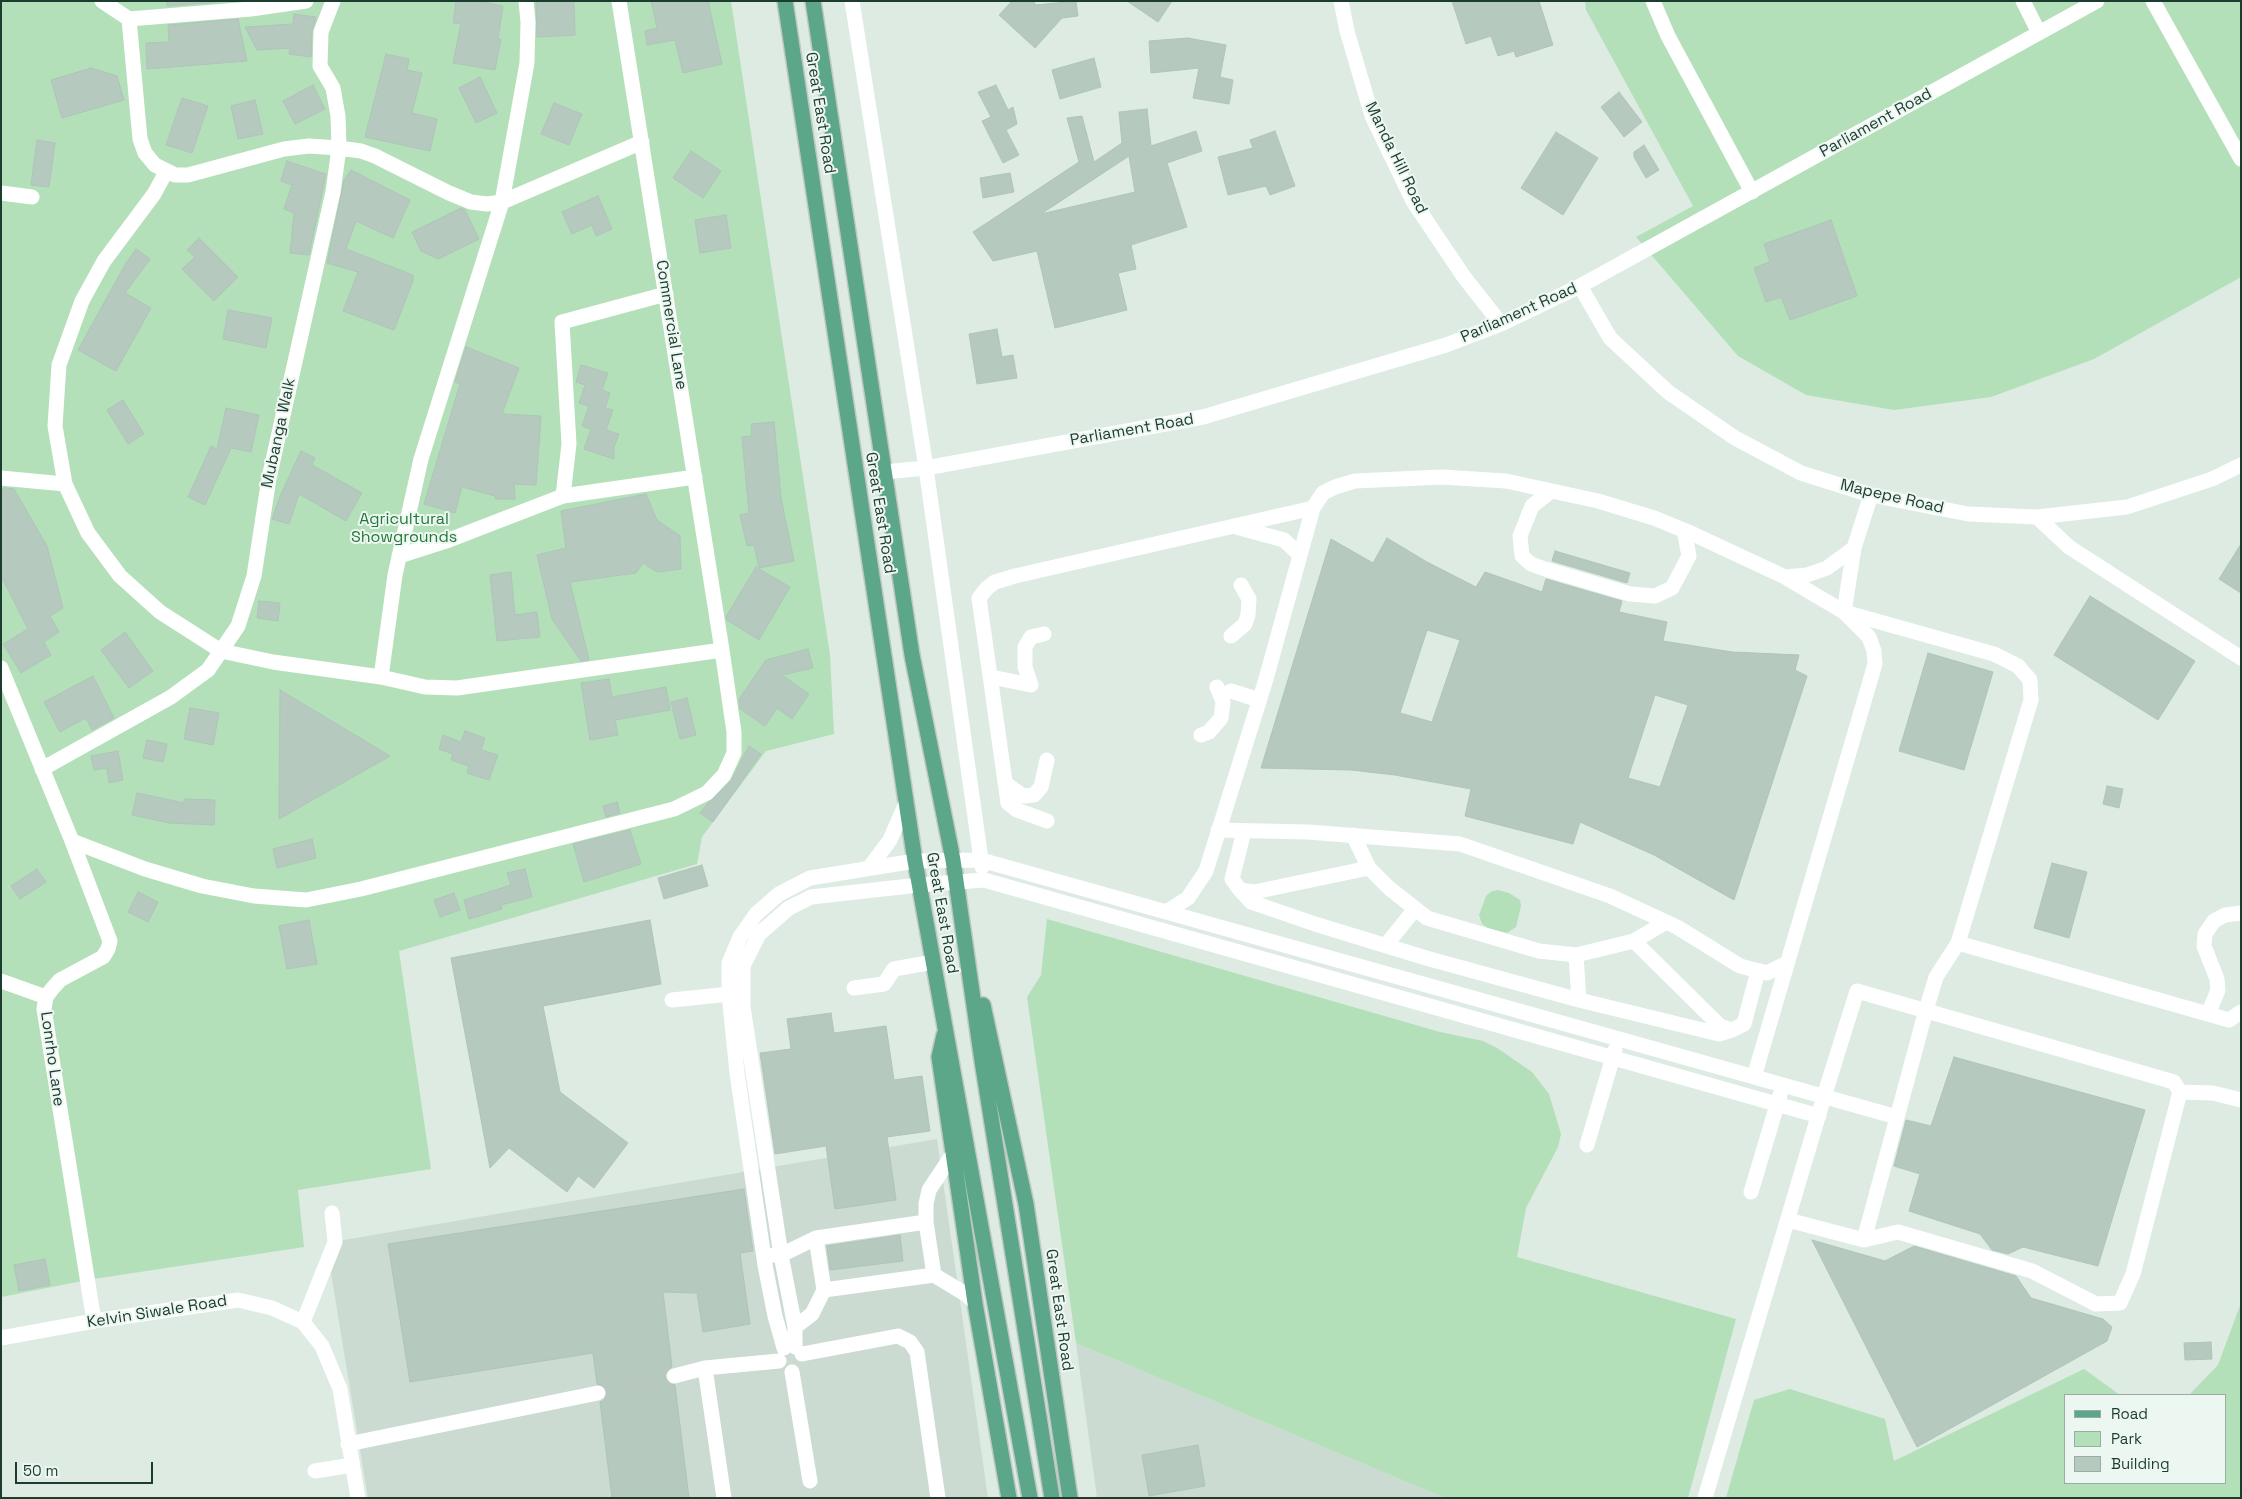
<!DOCTYPE html>
<html>
<head>
<meta charset="utf-8">
<style>
  body { margin:0 }
  #map { position:relative; width:2242px; height:1499px; overflow:hidden; background:#ddebe3; font-family:"Space Grotesk",sans-serif }
  canvas { display:block }
  .frame { position:absolute; inset:0; border:2px solid #1d3c30; pointer-events:none }
  .legend { position:absolute; left:2064px; top:1394px; width:162px; height:90px; box-sizing:border-box; background:#edf7f1; border:1px solid #9aaca4; margin:0; padding:6px 9px; list-style:none; font-size:15px; color:#1d3c30 }
  .legend li { display:flex; align-items:center; gap:10px; height:25px }
  .legend b { width:25px; border:1px solid #9aaca4 }
  .scale { position:absolute; left:15px; top:1462px; width:138px; height:22px; box-sizing:border-box; border:2px solid #1d3c30; border-top:0; padding-left:6px; font-size:15px; line-height:18px; white-space:nowrap; color:#1d3c30; -webkit-text-stroke:4px #edf7f1; paint-order:stroke }
</style>
</head>
<body>
<div id="map">
<canvas width="2242" height="1499"></canvas>
<div class="frame"></div>
<ul class="legend">
<li><b style="height:6px;background:#5ca689"></b>Road</li>
<li><b style="height:14px;background:#b3dfb9"></b>Park</li>
<li><b style="height:14px;background:#b5c9be"></b>Building</li>
</ul>
<div class="scale">50 m</div>
</div>
<script>
const ctx = document.querySelector('canvas').getContext('2d');
ctx.lineJoin = 'round';
function fillPath(path, color) { ctx.fillStyle = color; ctx.fill(path, 'evenodd'); }
const shape = rows => new Path2D(rows.map(r => 'M' + r).join(''));
function stroke(path, color, width, dash) { ctx.strokeStyle = color; ctx.lineWidth = width; ctx.lineCap = dash ? 'butt' : 'round'; ctx.setLineDash(dash || []); ctx.stroke(path); }
function write(font, color, halo, rows, align = 'center') {
  ctx.font = font + ' "Space Grotesk",sans-serif'; ctx.lineWidth = 4; ctx.setLineDash([]); ctx.textBaseline = 'middle'; ctx.strokeStyle = halo; ctx.fillStyle = color; for (const [text, x, y, turn = 0] of rows) {
    ctx.save(); ctx.translate(x, y); ctx.rotate((+turn || 0) * Math.PI / 180); ctx.textAlign = isNaN(turn) ? turn : align; if (halo) ctx.strokeText(text, 0, 0); ctx.fillText(text, 0, 0); ctx.restore();
  }
}
const built = shape([
  [937,1139,988,1498,368,1498,326,1243],
  [1076,1343,1445,1498,1097,1498]
]);
const green = shape([
  [1,1,731,1,830,655,834,734,766,751,702,837,697,864,399,951,431,1169,298,1190,304,1247,87,1280,1,1297],
  [1585,1,2241,1,2241,277,2094,359,1991,397,1894,410,1806,395,1738,356,1636,237,1693,206,1586,10],
  [1498,890,1509,893,1520,900,1521,906,1516,927,1507,933,1488,928,1482,924,1479,915,1486,896,1492,891],
  [1047,919,1440,1032,1483,1041,1497,1048,1532,1072,1549,1094,1561,1134,1558,1147,1526,1208,1517,1257,1736,1319,1688,1498,1445,1498,1076,1343,1027,997,1041,975],
  [2241,1303,2241,1498,1726,1498,1754,1400,1790,1389,1885,1419,1894,1461,2084,1369,2120,1395,2066,1395,2066,1483,2226,1483,2226,1395,2189,1395,2218,1365]
]);
const building = shape([
  [167,1,217,1,217,2,167,6,167,1],
  [456,1,477,1,503,6,498,39,501,39,495,70,453,63,461,24,453,23,456,1],
  [536,1,574,1,575,35,537,37,536,1],
  [651,1,708,1,722,64,683,73,675,40,647,45,645,31,657,28,651,1],
  [1012,1,1033,1,1036,5,1076,1,1078,16,1062,18,1035,48,999,15,1012,1],
  [1127,1,1172,1,1158,22,1127,1],
  [1452,1,1539,1,1553,45,1516,57,1514,51,1498,56,1491,36,1466,44,1452,1],
  [294,14,316,17,312,31,311,57,289,54,290,48,257,50,245,27,293,24,294,14],
  [238,19,247,61,147,69,146,43,169,42,168,25,238,19],
  [1188,38,1226,45,1220,77,1233,80,1229,104,1193,98,1199,68,1151,73,1149,41,1188,38],
  [386,54,409,59,407,70,422,73,412,113,437,119,430,151,365,137,386,54],
  [1094,58,1101,87,1060,99,1052,70,1094,58],
  [91,68,117,76,124,100,62,118,51,80,91,68],
  [480,77,497,113,476,123,459,88,480,77],
  [313,85,325,109,295,124,283,101,313,85],
  [996,85,1008,110,1013,107,1017,124,1006,130,1019,155,1003,163,982,121,991,117,978,92,996,85],
  [1619,92,1642,122,1624,137,1601,107,1619,92],
  [182,98,208,106,192,153,166,145,182,98],
  [255,100,263,134,238,139,231,106,255,100],
  [554,103,582,114,569,145,541,134,554,103],
  [1147,109,1151,146,1196,131,1202,151,1167,163,1187,227,1131,245,1136,269,1118,273,1127,310,1055,328,1037,251,993,261,973,232,1079,162,1067,118,1082,116,1094,162,1122,143,1119,112,1147,109],
  [1129,156,1135,192,1041,214,1129,156],
  [1275,131,1295,186,1270,195,1266,186,1228,195,1218,157,1253,148,1250,140,1275,131],
  [1556,132,1598,158,1563,215,1521,188,1556,132],
  [37,140,55,143,49,187,31,185,37,140],
  [1644,145,1659,170,1646,178,1634,157,1634,152,1644,145],
  [691,151,721,171,703,198,673,178,691,151],
  [287,161,326,174,309,255,290,253,294,213,284,209,292,185,281,181,287,161],
  [351,170,410,200,393,238,356,221,346,249,413,275,413,281,394,330,343,311,358,272,327,263,344,180,351,170],
  [1010,173,1014,192,983,198,980,178,1010,173],
  [598,196,612,229,596,236,592,225,572,234,562,212,598,196],
  [461,208,465,210,479,239,438,259,421,251,412,232,461,208],
  [726,215,731,248,700,253,695,220,726,215],
  [1831,220,1857,296,1790,320,1781,297,1766,302,1754,268,1770,262,1764,244,1831,220],
  [199,238,238,277,214,301,182,269,195,257,187,250,199,238],
  [136,249,150,259,125,293,151,308,116,371,78,350,126,263,136,249],
  [228,310,272,318,266,348,223,339,228,310],
  [997,329,1002,357,1013,355,1017,378,977,384,969,334,997,329],
  [466,347,519,368,502,414,541,416,536,485,514,484,515,499,495,499,495,496,462,487,455,513,424,504,460,384,455,382,466,347],
  [581,365,608,373,602,390,610,393,605,408,613,410,606,430,619,434,614,447,614,459,584,449,591,429,582,426,589,406,579,403,585,385,576,382,581,365],
  [123,400,144,434,128,444,107,410,123,400],
  [226,408,259,415,251,452,231,448,205,505,188,497,211,446,217,449,226,408],
  [774,422,781,498,794,561,759,568,754,545,747,546,740,515,749,513,742,437,752,436,751,424,774,422],
  [301,451,315,458,312,465,362,493,346,521,299,494,289,524,272,519,281,494,301,451],
  [5,488,14,489,47,546,63,608,50,616,59,632,44,642,51,655,21,673,3,644,28,629,1,576,1,490,5,488],
  [646,494,657,520,680,536,681,569,657,572,643,563,636,573,570,582,589,660,581,661,552,619,537,555,566,548,561,511,646,494],
  [1387,538,1427,562,1476,587,1485,572,1542,592,1546,579,1622,601,1619,612,1667,622,1663,641,1732,652,1799,655,1795,670,1807,676,1734,900,1654,855,1580,822,1573,844,1465,816,1471,789,1395,775,1351,770,1261,768,1331,539,1373,563,1387,538],
  [1427,630,1460,640,1432,722,1400,713,1427,630],
  [1655,695,1688,705,1660,787,1628,778,1655,695],
  [2241,544,2241,593,2219,579,2241,544],
  [1555,551,1630,573,1627,583,1552,561,1555,551],
  [756,567,790,587,759,640,727,620,726,617,756,567],
  [511,572,515,615,537,612,540,637,497,641,490,575,511,572],
  [2090,596,2195,661,2158,720,2054,655,2090,596],
  [259,601,280,603,278,621,257,618,259,601],
  [125,632,153,671,129,688,101,650,125,632],
  [808,649,813,668,782,675,809,694,792,719,777,708,765,726,740,709,739,699,766,660,808,649],
  [1928,653,1993,672,1964,770,1899,751,1928,653],
  [93,676,114,718,92,730,86,718,60,732,44,702,93,676],
  [609,679,612,697,666,687,670,710,615,720,618,735,590,740,581,683,609,679],
  [280,690,390,756,279,819,280,690],
  [687,698,696,735,680,739,671,702,687,698],
  [190,708,219,713,213,745,184,739,190,708],
  [465,731,485,738,481,750,498,755,489,780,467,773,469,766,451,760,453,754,439,749,443,735,461,742,465,731],
  [147,740,167,744,163,762,143,758,147,740],
  [749,746,761,754,713,822,700,813,708,803,731,781,749,746],
  [118,751,123,780,109,783,107,768,94,770,91,756,118,751],
  [2107,786,2123,789,2119,808,2103,804,2107,786],
  [137,793,184,803,184,799,215,800,214,825,169,823,132,815,137,793],
  [617,802,620,813,606,817,603,806,617,802],
  [630,830,641,864,584,882,573,844,630,830],
  [312,839,316,858,277,868,273,849,312,839],
  [2052,863,2087,872,2069,938,2034,928,2052,863],
  [702,865,708,886,664,899,658,878,702,865],
  [37,869,46,882,20,899,11,886,37,869],
  [525,869,532,897,501,905,502,909,469,919,464,900,511,885,507,873,525,869],
  [138,892,158,902,148,922,128,912,138,892],
  [454,893,460,910,440,917,434,900,454,893],
  [309,920,317,964,287,969,279,926,309,920],
  [650,920,661,984,543,1006,560,1092,628,1143,594,1188,578,1176,567,1192,509,1148,490,1168,451,958,650,920],
  [831,1013,834,1033,886,1026,894,1080,922,1076,930,1131,887,1137,896,1200,835,1209,826,1146,775,1154,760,1053,791,1049,787,1019,831,1013],
  [1954,1057,2145,1110,2098,1266,2023,1247,2008,1254,1992,1250,1980,1234,1909,1211,1920,1174,1894,1166,1906,1120,1931,1126,1954,1057],
  [744,1189,753,1251,740,1253,750,1324,703,1332,697,1293,663,1292,672,1367,667,1370,665,1378,668,1383,675,1385,689,1498,612,1498,600,1402,605,1400,607,1392,605,1386,597,1384,593,1353,410,1382,388,1244,744,1189],
  [900,1235,903,1261,830,1270,827,1246,900,1235],
  [1812,1240,1885,1261,1914,1246,2016,1276,2031,1298,2103,1319,2112,1327,2107,1341,1917,1447,1812,1240],
  [45,1259,50,1285,19,1291,14,1265,45,1259],
  [2211,1342,2212,1359,2185,1360,2184,1343,2211,1342],
  [1198,1445,1205,1486,1149,1496,1142,1455,1198,1445]
]);
const minorTunnel = shape([
  [598,1393,674,1376]
]);
const minor = shape([
  [102,1,129,19,140,139,145,153,155,165,175,175,188,175,284,149,309,146,339,148,361,151,375,156,449,193,471,202,487,204,502,202,642,142],
  [619,1,722,650],
  [852,1,926,468,982,867],
  [1341,1,1347,31,1372,116,1413,201,1464,277,1501,324],
  [1653,1,1668,36,1752,192],
  [2023,1,2039,33],
  [2153,1,2241,159],
  [129,19,251,9,306,1],
  [1,193,32,197],
  [1580,286,1610,338,1668,392,1735,438,1801,473,1871,495,1968,514,2037,517,2127,507,2212,479,2241,465],
  [884,472,926,468,1203,417,1446,345,1501,324,1580,286,2097,1],
  [1,478,65,484],
  [1551,491,1532,506,1520,536,1522,556,1531,564,1545,569,1630,594,1655,596,1672,588,1689,556,1684,530],
  [563,496,569,444,562,322,666,294],
  [2037,517,2069,547,2241,658],
  [1236,527,1284,540,1300,555],
  [399,556,449,540,563,496,695,477],
  [1785,577,1807,575,1827,568,1854,548],
  [1231,636,1245,624,1248,615,1249,599,1241,585],
  [1,668,72,841,110,941,108,949,103,957,60,980,52,989,46,997,44,1009,94,1321],
  [381,677,395,575,421,459,502,202,527,63,528,22,526,1],
  [991,677,1031,685,1025,667,1025,647,1031,637,1044,634],
  [1231,691,1259,700],
  [1201,735,1209,732,1221,718,1223,702,1217,687],
  [42,769,171,697,208,670,238,626,254,576,269,478,333,192,339,148,338,116,333,88,320,66,321,32,333,1],
  [1005,783,1023,796,1034,795,1041,787,1047,760],
  [1047,821,1017,810,1008,803,979,598,987,588,995,582,1015,576,1313,508],
  [1218,830,1308,832,1460,844,1610,896,1677,927,1740,966,1767,973,1787,963],
  [1244,831,1232,879,1240,890,1254,892,1369,868],
  [1353,835,1369,868,1389,888,1427,918,1539,951,1576,955,1634,941,1666,922],
  [72,841,145,869,202,886,254,896,306,900,361,889,674,809,707,793,724,775,734,753,734,732,722,650,457,688,425,687,381,677,273,662,221,651,160,612,120,576,88,533,65,484,55,426,59,365,82,301,104,261,154,194,166,172],
  [869,868,890,840,906,803],
  [1240,890,1251,902,1315,924,1426,958,1579,1000,1719,1034,1732,1030],
  [1166,912,1188,898,1206,871,1266,679,1313,508,1323,493,1335,487,1355,481,1442,477,1506,481,1598,501,1654,518,1693,534,1785,577,1844,612,1994,654,2018,666,2030,680,2031,700,1958,943,1936,977,1926,1010,1864,1240],
  [1634,941,1720,1026,1732,1030,1744,1024,1758,971],
  [1958,943,2229,1020,2241,1012],
  [1386,945,1415,909],
  [1576,955,1579,1000],
  [1,981,46,997],
  [854,988,884,984,894,969,933,962],
  [672,1000,739,993],
  [2208,1014,2218,990,2217,979,2204,946,2205,934,2214,921,2225,915,2241,913],
  [1754,1077,1875,664,1874,651,1869,637,1844,612,1854,548,1871,495],
  [2180,1092,2213,1093,2241,1100],
  [1587,1145,1615,1050],
  [1751,1192,1780,1095],
  [926,1222,926,1204,929,1190,953,1154],
  [773,1255,781,1255,816,1238,926,1222,934,1275,824,1290,816,1238],
  [934,1275,967,1295,975,1303],
  [303,1322,335,1242,332,1213],
  [795,1327,812,1314,824,1290],
  [1,1338,94,1321,238,1300,272,1308,303,1322,322,1346,340,1389,358,1498],
  [795,1347,795,1327,781,1255,743,1007,743,966,759,934,789,908,811,897,919,885,984,880,1819,1116],
  [784,1348,775,1316,765,1265,737,1073,729,994,729,963,740,937,756,914,779,894,810,878,915,861,981,860,1897,1117],
  [802,1354,898,1336,910,1342,917,1352,938,1498],
  [792,1372,810,1481],
  [674,1376,705,1368],
  [348,1444,598,1393],
  [315,1471,352,1465],
  [724,1498,705,1368,779,1361],
  [1705,1498,1826,1090,1857,991,2174,1082,2180,1092,2133,1274,2120,1303,2096,1304,2032,1271,1898,1232,1864,1240,1788,1220]
]);
const major = shape([
  [785,1,915,861,1030,1498],
  [813,1,912,655,953,860,982,1061,1052,1498],
  [983,1005,1026,1204,1070,1498],
  [944,1035,939,1057,975,1303,1009,1498]
]);
const streetNames = [
  ["Great East Road",820,113,81],
  ["Parliament Road",1876,123,-29],
  ["Manda Hill Road",1396,158,64],
  ["Parliament Road",1519,313,-24],
  ["Commercial Lane",671,325,81],
  ["Parliament Road",1132,430,-10],
  ["Mubanga Walk",279,433,-78],
  ["Mapepe Road",1892,497,13],
  ["Great East Road",880,513,81],
  ["Great East Road",942,913,80],
  ["Lonrho Lane",52,1059,82],
  ["Great East Road",1059,1310,82],
  ["Kelvin Siwale Road",157,1312,-9]
];
const parkNames = [
  ["Agricultural",404,520],
  ["Showgrounds",404,538]
];
fillPath(built, '#cbdbd2');
fillPath(green, '#b3dfb9');
fillPath(building, '#b5c9be');
stroke(building, '#afc5b9', 1);
stroke(minorTunnel, '#b7c8bf', 15, [15, 8]);
stroke(major, '#c0c8c5', 18);
stroke(minor, '#fff', 15);
stroke(major, '#5ca689', 15);
write('16px', '#1d3c30', '#edf7f1', streetNames);
write('16px', '#237738', '#edf7f1', parkNames);
</script>
</body>
</html>
